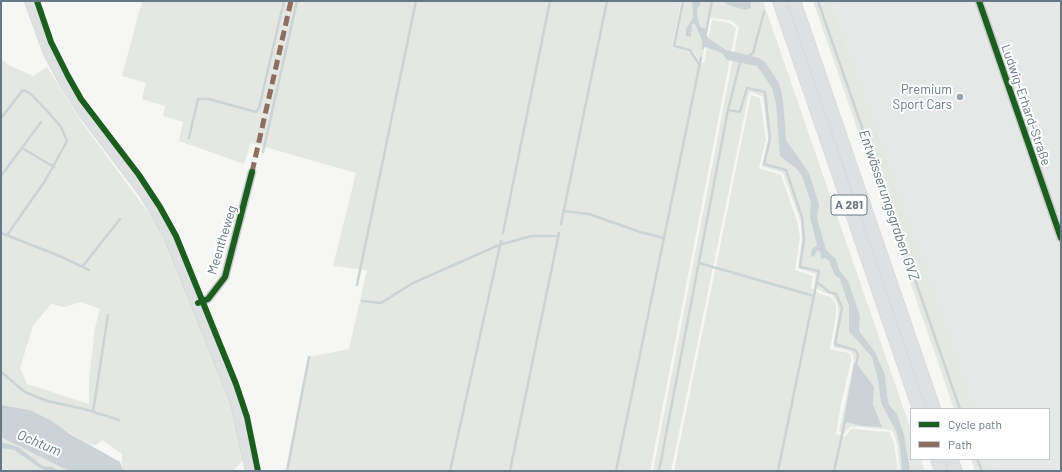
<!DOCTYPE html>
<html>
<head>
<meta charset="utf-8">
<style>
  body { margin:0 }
  #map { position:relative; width:1062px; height:472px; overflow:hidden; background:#f6f6f5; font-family:Barlow,sans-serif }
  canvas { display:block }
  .frame { position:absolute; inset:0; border:2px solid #677785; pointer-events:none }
  .legend { position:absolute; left:910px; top:408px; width:140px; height:52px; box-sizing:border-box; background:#fff; border:1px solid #c2c9ce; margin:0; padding:5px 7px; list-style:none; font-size:12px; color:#677785 }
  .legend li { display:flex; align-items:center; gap:8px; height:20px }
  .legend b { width:20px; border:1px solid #c2c9ce }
</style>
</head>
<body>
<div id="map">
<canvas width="1062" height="472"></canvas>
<div class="frame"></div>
<ul class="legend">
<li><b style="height:5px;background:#1b5e20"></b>Cycle path</li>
<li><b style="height:5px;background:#8d6e63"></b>Path</li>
</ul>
</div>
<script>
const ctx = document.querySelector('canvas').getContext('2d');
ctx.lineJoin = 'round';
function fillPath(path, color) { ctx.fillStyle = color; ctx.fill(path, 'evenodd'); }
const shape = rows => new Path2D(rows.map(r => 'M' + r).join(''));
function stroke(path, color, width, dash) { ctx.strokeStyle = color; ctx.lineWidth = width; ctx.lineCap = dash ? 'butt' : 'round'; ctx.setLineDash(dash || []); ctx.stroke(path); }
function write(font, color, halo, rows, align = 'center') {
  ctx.font = font + ' Barlow,sans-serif'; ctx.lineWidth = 4; ctx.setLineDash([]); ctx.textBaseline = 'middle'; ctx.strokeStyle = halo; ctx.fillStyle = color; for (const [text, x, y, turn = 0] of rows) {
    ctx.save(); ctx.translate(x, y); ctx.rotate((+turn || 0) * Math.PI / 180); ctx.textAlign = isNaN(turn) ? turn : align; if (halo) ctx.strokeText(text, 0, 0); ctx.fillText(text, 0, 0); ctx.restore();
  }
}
const built = shape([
  [832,1,1061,1,1061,471,995,471,991,459,1049,459,1049,409,973,409]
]);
const green = shape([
  [142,1,681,1,672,47,687,50,691,53,696,62,704,63,712,20,729,23,736,28,650,471,287,471,309,357,349,349,367,270,333,266,356,173,251,143,244,164,179,141,183,122,163,116,165,106,142,99,146,83,122,76],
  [684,1,763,1,911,430,911,459,921,459,925,471,900,471,897,444,892,430,850,426,844,434,839,432,854,361,853,355,850,351,833,347,838,316,838,305,832,295,822,292,814,287,816,274,798,268,802,238,801,223,783,173,762,166,768,139,763,97,752,92,749,93,671,471,653,471,739,27,730,20,710,18,702,60,698,59,693,51,688,48,675,45],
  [813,1,832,1,974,409,954,409],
  [1,58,7,64,33,76,47,67,81,121,164,234,231,404,244,459,233,471,128,471,122,468,122,454,102,440,96,445,89,444,30,410,1,405],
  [81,302,100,309,95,328,89,378,89,404,27,384,20,368,33,326,51,304,64,307],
  [751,95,760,98,766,139,759,168,781,175,798,224,800,238,795,270,813,276,811,288,821,294,831,297,836,305,836,316,830,349,849,353,851,356,851,361,841,404,836,434,845,437,851,429,890,432,894,444,898,471,674,471],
  [1,414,109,471,1,471],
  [971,459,991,459,995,471,975,471]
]);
const water = shape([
  [692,1,699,1,701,4,697,9,697,14,700,27,707,29,706,32,708,38,726,50,759,58,765,62,779,83,783,99,786,140,809,173,819,205,817,218,826,250,836,259,839,270,848,281,860,316,859,331,875,352,885,375,887,396,889,405,897,414,904,435,910,471,902,471,900,447,896,431,881,403,878,380,872,357,849,331,849,306,840,279,835,275,829,261,825,258,821,259,820,251,817,250,814,257,811,256,812,249,817,245,810,217,811,203,802,176,797,169,780,156,776,103,772,88,757,66,727,60,723,54,717,51,702,46,702,40,695,24,692,24,691,37,686,36,686,29,693,18],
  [725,1,751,1,751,8,746,10,731,6,725,3],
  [854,363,857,364,874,387,873,404,882,427,862,426,846,422,845,424,843,424],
  [1,405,30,410,50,420,70,434,120,462,122,468,128,471,69,471,1,437],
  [1,442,18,447,43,466,52,467,60,471,48,471,40,468,14,450,1,448]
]);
const stream = shape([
  [683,1,674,46,690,50,699,64],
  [818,1,960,409],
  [706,32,712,1],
  [703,48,705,43],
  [746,58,753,53,764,12],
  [728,110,740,112,747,88,765,92,770,139,764,164,786,170,802,217,804,240,800,267,819,271,778,471],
  [1,118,23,90,30,93,49,113,61,127,67,141,45,181,7,235],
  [189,138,198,99,209,99,256,112,259,108,284,1],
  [22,148,54,167],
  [263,152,297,1],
  [1,176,41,122],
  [563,211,589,214,640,232,664,238],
  [561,224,607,1],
  [1,233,62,257,89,270],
  [503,233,550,1],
  [699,263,814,296],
  [82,267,120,219],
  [817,282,829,292,836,294,842,308,835,344,855,350,858,354,856,367],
  [357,285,416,1],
  [362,301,381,303,413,283,499,245,531,236,559,236],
  [1,372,25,392,47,401,84,409,119,420],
  [93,412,108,315],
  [977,459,982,471],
  [287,471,309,357],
  [450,471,501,241],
  [510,471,559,233],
  [616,471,701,58],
  [659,471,728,110,740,62],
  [834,471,845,421]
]);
const minor = shape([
  [979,1,1061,238],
  [198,303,208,299,225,277,252,172]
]);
const major = shape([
  [30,1,49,53,65,83,84,113,145,194,169,235,236,402,251,471]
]);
const highway = shape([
  [779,1,919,409],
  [794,1,934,409],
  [937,459,941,471],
  [951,459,956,471]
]);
const quiet = shape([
  [252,172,291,1]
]);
const cycleway = shape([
  [37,1,51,42,68,76,81,99,139,175,160,207,176,236,236,384,247,417,258,471],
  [979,1,1061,238],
  [198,303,208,299,225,277,252,172]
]);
const markers = [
  [960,97,4,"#99a3ac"]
];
const shields = [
  [849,205,36]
];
const shieldNames = [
  ["A 281",849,205]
];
const poiNames = [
  ["Premium",952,90],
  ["Sport Cars",952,105]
];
const streetNames = [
  ["Ludwig-Erhard-Straße",1026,105,71],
  ["Meentheweg",222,240,-73]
];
const waterNames = [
  ["Entwässerungsgraben GVZ",889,205,71],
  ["Ochtum",39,443,23]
];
fillPath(built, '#e6e8e8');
fillPath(green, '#e5e8e2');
fillPath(water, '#cbd3d6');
stroke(stream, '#cbd3d6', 2.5);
stroke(major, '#d2d3d3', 12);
stroke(highway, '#d3d4d4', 14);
stroke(minor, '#cbcccd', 9);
stroke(major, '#dfe0e1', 11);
stroke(highway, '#dfe0e1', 13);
stroke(quiet, '#8d6e63', 5, [10, 5]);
stroke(cycleway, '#1b5e20', 6);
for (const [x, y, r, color] of markers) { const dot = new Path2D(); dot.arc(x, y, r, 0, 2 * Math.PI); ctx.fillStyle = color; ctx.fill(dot); stroke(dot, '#fff', 1.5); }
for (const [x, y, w] of shields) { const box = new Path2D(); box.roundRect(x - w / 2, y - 10, w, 20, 3); ctx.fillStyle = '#fff'; ctx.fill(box); stroke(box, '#677785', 1); }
write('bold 12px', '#677785', null, shieldNames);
write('13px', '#677785', '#fff', poiNames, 'right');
write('13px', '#677785', '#fff', streetNames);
write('italic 14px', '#637881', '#fff', waterNames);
</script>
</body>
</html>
